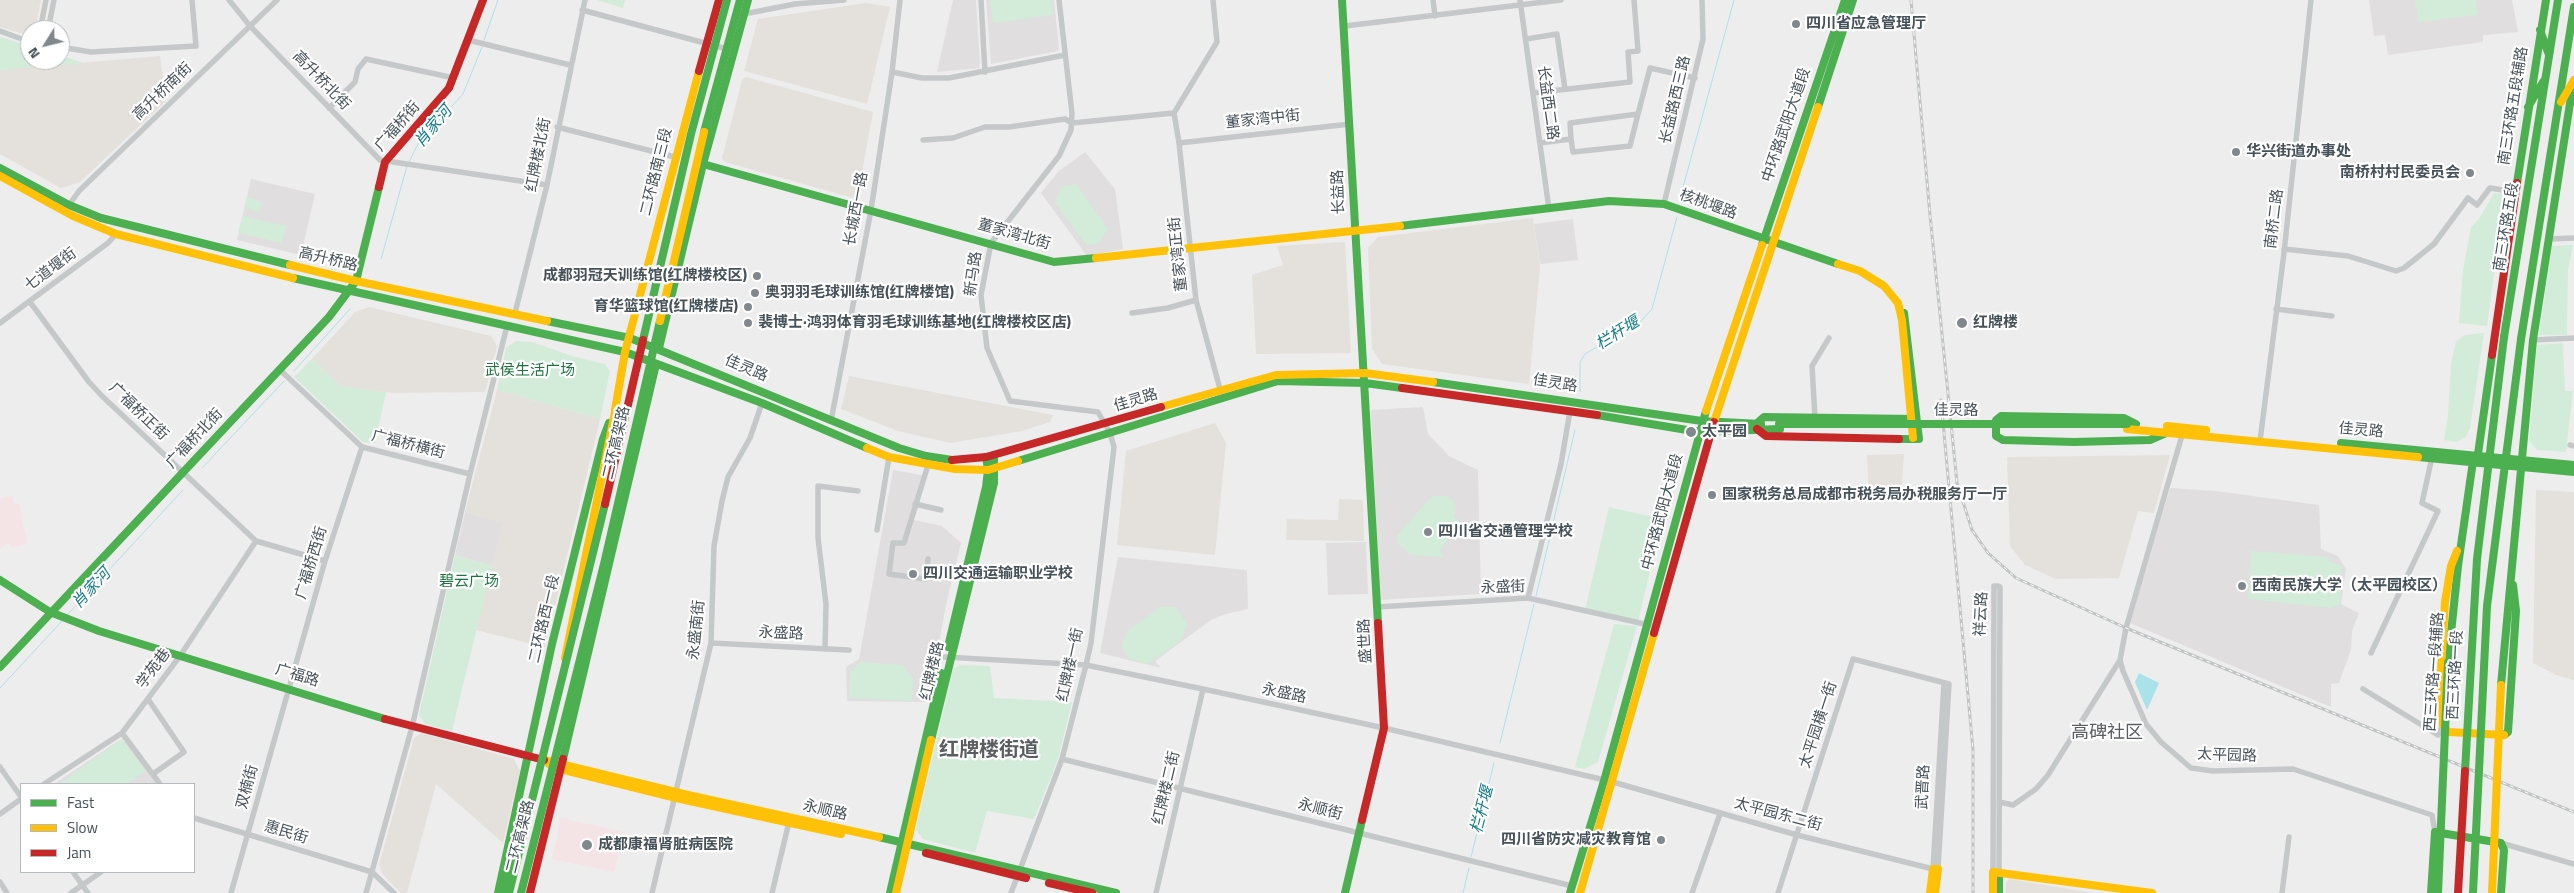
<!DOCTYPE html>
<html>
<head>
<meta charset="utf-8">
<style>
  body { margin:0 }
  #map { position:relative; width:2574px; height:893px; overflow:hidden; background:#eeeded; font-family:"Titillium Web",sans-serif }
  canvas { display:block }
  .legend { position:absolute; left:20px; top:783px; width:175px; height:90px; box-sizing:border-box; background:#fff; border:1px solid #b5babd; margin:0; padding:6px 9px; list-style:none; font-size:15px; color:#465259 }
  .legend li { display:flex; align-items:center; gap:10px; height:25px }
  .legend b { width:25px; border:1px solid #b5babd }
  .north { position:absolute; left:20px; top:20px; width:50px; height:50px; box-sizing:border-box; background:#fff; border:1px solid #b5babd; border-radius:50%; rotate:234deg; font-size:14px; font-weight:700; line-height:20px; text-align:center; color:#465259 }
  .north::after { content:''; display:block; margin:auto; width:18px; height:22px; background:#81888d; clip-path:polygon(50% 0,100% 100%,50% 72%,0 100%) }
</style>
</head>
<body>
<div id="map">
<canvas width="2574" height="893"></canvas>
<ul class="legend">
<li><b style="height:6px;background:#4caf50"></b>Fast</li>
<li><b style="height:6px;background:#ffc107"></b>Slow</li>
<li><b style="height:6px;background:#c62828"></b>Jam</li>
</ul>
<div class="north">N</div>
</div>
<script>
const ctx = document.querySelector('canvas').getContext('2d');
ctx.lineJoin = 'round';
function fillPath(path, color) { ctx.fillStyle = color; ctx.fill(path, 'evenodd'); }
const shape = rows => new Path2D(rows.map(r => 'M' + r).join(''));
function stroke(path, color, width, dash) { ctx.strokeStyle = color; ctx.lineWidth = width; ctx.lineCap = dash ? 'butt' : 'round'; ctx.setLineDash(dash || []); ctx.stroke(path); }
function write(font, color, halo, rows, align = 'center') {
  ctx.font = font + ' "Titillium Web","Noto Sans SC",sans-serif'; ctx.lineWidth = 4.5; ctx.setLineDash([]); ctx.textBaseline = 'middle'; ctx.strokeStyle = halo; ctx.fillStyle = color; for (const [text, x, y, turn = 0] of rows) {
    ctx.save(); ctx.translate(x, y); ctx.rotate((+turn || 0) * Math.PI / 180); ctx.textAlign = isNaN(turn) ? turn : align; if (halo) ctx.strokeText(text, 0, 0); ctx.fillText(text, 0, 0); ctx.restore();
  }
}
const commercial = shape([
  [0,0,41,0,35,30,30,30,30,36,0,27],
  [866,3,890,7,867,104,744,71,758,19],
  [160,56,166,101,80,182,61,188,0,154,0,70],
  [746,77,873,112,857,199,725,162,722,158,742,80],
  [1533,218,1540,267,1529,384,1382,364,1372,349,1368,248,1378,237],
  [1345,242,1351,353,1256,354,1252,275,1283,265,1277,246],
  [369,307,491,336,497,346,485,392,394,393,340,386,312,359,355,312],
  [849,376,1053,415,1050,422,1022,431,950,443,898,431,841,409],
  [497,390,600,419,545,647,476,630,503,522,465,512],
  [1215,423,1226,443,1215,555,1117,545,1126,451],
  [1904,454,1901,497,1869,497,1867,455],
  [2170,455,2154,513,2138,511,2119,578,2056,579,2025,565,2010,546,2007,457],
  [2536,490,2574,492,2574,680,2556,675,2533,663],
  [1339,499,1363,500,1364,541,1286,540,1287,519,1338,520],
  [422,733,514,759,520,771,503,843,436,784,407,893,401,893,383,875,379,865,414,738],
  [2009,879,2093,893,2006,893,2006,883]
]);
const education = shape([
  [953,0,976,0,980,63,979,68,937,72],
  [986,0,1054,0,1059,48,1058,51,991,64],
  [2369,0,2512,0,2518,32,2483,35,2483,42,2388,55,2385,35,2374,36],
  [1085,152,1115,189,1123,249,1087,256,1041,193,1059,171],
  [251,179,315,194,301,255,237,240],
  [1573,219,1578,260,1540,264,1534,224],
  [1423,407,1428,434,1449,456,1478,470,1481,594,1378,600,1371,410],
  [893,470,927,476,914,520,942,526,961,543,946,605,928,702,847,701,846,667,859,659],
  [2170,488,2216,491,2319,505,2321,549,2338,556,2346,569,2341,604,2359,613,2352,631,2351,650,2339,683,2331,684,2331,707,2130,623],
  [465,512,503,522,492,566,455,555],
  [1366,542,1368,594,1328,595,1326,543],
  [1118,557,1247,570,1248,609,1226,614,1211,620,1155,661,1161,668,1100,653],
  [118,741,126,742,157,784,54,784]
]);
const medical = shape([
  [12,496,14,504,19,503,27,544,12,547,7,543,0,549,0,498],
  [561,818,623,832,614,872,552,859]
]);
const green = shape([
  [597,0,625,0,623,8],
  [990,0,1051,0,1053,15,993,23],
  [2415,0,2476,0,2478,15,2418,22],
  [0,37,30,46,30,60,60,60,60,55,83,63,0,70],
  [1076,184,1108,229,1099,243,1087,245,1055,204,1060,187],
  [2494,193,2505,194,2487,326,2459,323,2463,270,2471,227,2479,219],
  [247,197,262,202,259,213,244,207],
  [242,216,286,226,282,243,238,233],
  [2573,245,2568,270,2567,335,2539,335,2552,246],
  [2484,333,2470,428,2466,437,2457,442,2444,440,2448,415,2451,363,2456,341,2465,335],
  [516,341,532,342,572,356,605,364,610,371,600,419,497,390,506,348],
  [2563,343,2565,391,2573,391,2566,452,2537,450,2529,440,2537,345],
  [312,359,340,386,386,392,375,444,363,442,294,377],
  [1432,496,1448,496,1456,505,1454,517,1461,523,1440,550,1444,557,1410,555,1397,542,1397,535],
  [1609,507,1662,519,1638,622,1585,610],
  [2251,551,2328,557,2328,561,2342,566,2340,604,2332,608,2248,599],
  [455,555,492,566,452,731,425,724,419,715],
  [1160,607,1176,607,1187,624,1181,640,1148,664,1130,660,1121,647,1126,632],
  [1614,624,1637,626,1598,762,1584,769,1575,767],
  [860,662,903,665,913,678,912,701,849,698,850,671],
  [960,665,990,666,994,698,1072,702,1058,759,1034,819,987,811,975,853,923,839,916,830,952,673,954,668],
  [122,739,145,771,127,784,59,784]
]);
const water = shape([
  [2139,673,2159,683,2147,710,2135,682]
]);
const stream = shape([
  [484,40,498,0],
  [409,162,419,142,463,94,482,47],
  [1681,201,1682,191,1734,0],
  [381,259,407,166],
  [294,371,350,309],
  [1580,392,1580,362,1585,354,1641,321,1652,309,1677,217],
  [202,468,284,381],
  [1536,596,1575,430],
  [68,614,183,490],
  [0,688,62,621],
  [1500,743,1534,604],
  [1471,857,1494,763],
  [1463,893,1469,868]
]);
const street = shape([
  [229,0,250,26,380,160,547,185],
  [981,0,985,72],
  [1433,0,1435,16],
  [1520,0,1549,209],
  [582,10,727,49],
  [744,14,795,4,844,0],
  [1345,26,1561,0],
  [40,30,46,0],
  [48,30,54,0],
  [0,31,30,42],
  [1526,39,1557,34,1565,89],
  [468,40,570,65],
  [60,47,91,52,196,46,192,0],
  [892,72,922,78,949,78,1065,55],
  [1533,93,1630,82,1628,52,1638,51,1634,0],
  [329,108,355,82,358,69,366,59,454,78],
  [1174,113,1179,143,1196,300,1220,389],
  [1174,113,1217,42,1213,0],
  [557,127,675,157],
  [1571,139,1573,152,1630,146,1638,114],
  [923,140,953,138,985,127,1009,127,1065,119,1072,123,1174,113],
  [1179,143,1350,124],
  [1540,143,1571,139,1570,123,1638,114,1650,68,1695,78],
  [1664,204,1703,39,1702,0],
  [69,205,79,191,277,0],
  [2549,239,2574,238],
  [2284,249,2348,256,2396,271,2404,268,2434,244,2468,198,2477,205,2490,188,2515,192],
  [30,302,89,382,102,396,256,541,325,561],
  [2276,309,2332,316],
  [515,313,547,185,585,0],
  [1132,313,1168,308,1196,300],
  [0,323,108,243,116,234],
  [2533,340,2574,338],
  [279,369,362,447,470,474],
  [1815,418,1812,366,1829,338],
  [831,421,871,210,892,72,900,0],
  [2183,432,2126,628,2120,660,2123,671,2146,724,2161,742,2191,768,2213,771,2293,769,2432,815,2435,832],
  [2260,441,2284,253,2311,0],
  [2570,445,2574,446],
  [928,465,904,543,893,543,889,574,926,579,928,559],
  [915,504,941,510],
  [877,530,889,457],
  [1528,598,1561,464,1570,411],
  [1377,607,1528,598,1649,625],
  [711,643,849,650],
  [825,649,826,604,818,538,818,486,858,491],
  [2371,653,2438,511,2422,503,2432,457],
  [945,657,1086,665,1203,689,1384,728,1613,782,1797,835,1933,869,1944,683],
  [2363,689,2438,735,2443,725],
  [148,699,184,752,153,774],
  [122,733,160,784],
  [1062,759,1572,886],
  [0,767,21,797],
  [44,784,122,733,180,656,256,541],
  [1999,802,2013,805,2036,789,2048,775,2120,660],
  [0,814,21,799],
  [194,818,372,872,394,893],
  [2501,843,2574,864],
  [73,872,88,893],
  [1993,872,1994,586,1998,586,2000,587,1999,873],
  [0,882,7,893],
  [71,893,101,872],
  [231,893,325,561,362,447],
  [366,893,412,727,470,474,507,326],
  [652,893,711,643,714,546,722,501,728,477,750,438,762,403],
  [772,893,789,822],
  [1011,893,1062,759,1086,665,1091,643,1114,447,1110,433,1098,412,1010,401,987,348,981,295,991,243,1059,156,1071,130,1072,113,1059,0],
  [1156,893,1203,689],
  [1692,893,1720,814],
  [1778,893,1853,659,1949,684,1938,869],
  [2282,893,2289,837]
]);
const fast = shape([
  [1342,0,1378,623],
  [2540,30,2549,55],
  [1818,107,1853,0],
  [2528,107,2543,82],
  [703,164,1054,262,1096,258],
  [0,168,69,205,101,218,290,265],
  [2517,183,2546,0],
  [1400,226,1609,201,1664,204,1838,264],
  [1762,245,1845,0],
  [293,278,625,352,762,403,867,448],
  [547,321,630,338,899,448,926,456,952,460],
  [2504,337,2558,0],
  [2521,339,2574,7],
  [659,348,703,164,748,0],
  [1433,382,1702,421,1761,424],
  [1597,415,1699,432,1780,429],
  [1756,424,1764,417,1916,419],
  [2136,424,2124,418,2001,416,1996,420,1996,436,2003,440,2074,442,2150,440,2166,433],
  [1899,439,1919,439,1904,313],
  [2341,443,2574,465],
  [2418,457,2574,472],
  [1018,461,1278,381,1365,383,1402,388],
  [0,580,50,612,99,631,385,719],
  [948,647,986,487,988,470,986,457],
  [2448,662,2458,566,2473,461,2478,454,2492,355],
  [0,667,329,317,356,281,379,187],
  [2501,685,2533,340,2573,84],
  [2504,735,2508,732,2516,611,2513,585],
  [931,740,994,483,994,455],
  [563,759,656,364],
  [879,837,1116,893],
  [1999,873,1999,893],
  [498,893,552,644,603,439,609,423],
  [504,893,514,861],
  [890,893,941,673],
  [1345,893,1362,820],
  [1570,893,1604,781,1706,411],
  [2431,893,2435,832,2501,843,2504,850,2501,893]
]);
const slow = shape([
  [2561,102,2574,80],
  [0,176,73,216,116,234,293,278],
  [1096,258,1400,226],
  [1838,264,1860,271,1884,286,1898,303,1902,320,1913,438],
  [290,265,356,281,547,321],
  [1161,407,1276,375,1365,373,1433,382],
  [615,410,625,352,699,71],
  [1706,411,1762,245],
  [1714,422,1818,107],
  [2167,426,2206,430],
  [2127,429,2418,457],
  [867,448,889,457,955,469,988,470,1018,461],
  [2457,551,2451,566,2445,602,2441,671,2443,725,2448,732,2504,735],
  [565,658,616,407],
  [544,760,688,795,879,837],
  [549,764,560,769,676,798,841,834],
  [896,893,931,740],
  [1580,893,1654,633],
  [1930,893,1933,869,1938,869,1935,893],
  [1993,893,1993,872,2152,893]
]);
const jam = shape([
  [699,71,719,0],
  [379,187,385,162,449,88,483,0],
  [2492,355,2517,183],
  [1402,388,1597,415],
  [1757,429,1766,436,1899,439],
  [952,460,986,457,1161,407],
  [1654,633,1714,422],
  [385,719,544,760],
  [1362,820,1384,728,1378,623],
  [926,853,1026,878],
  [1049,883,1092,893],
  [530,893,563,759]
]);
const rail = shape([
  [1911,0,1930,215,1957,483,1972,530,1988,553,2016,578,2126,628,2574,812],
  [1941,400,1973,750,1973,893]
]);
const fastBridge = shape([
  [704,132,740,0],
  [643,340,691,134,727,0],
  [1779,424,2127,424],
  [2465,771,2477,559,2504,337],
  [509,893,605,504],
  [521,893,604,564,660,321],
  [2438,893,2448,662],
  [2473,893,2487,606,2521,339]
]);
const slowBridge = shape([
  [660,321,704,132],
  [2492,893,2501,685]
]);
const jamBridge = shape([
  [605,504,643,340],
  [2458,893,2465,771]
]);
const markers = [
  [1796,24,5,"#81888d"],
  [2236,152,5,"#81888d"],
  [2470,173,5,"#81888d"],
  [757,276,5,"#81888d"],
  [755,293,5,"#81888d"],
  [748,307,5,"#81888d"],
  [748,323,5,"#81888d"],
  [1962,323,6,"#81888d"],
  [1691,432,6,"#81888d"],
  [1712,495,5,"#81888d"],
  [1428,532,5,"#81888d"],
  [913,574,5,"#81888d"],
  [2242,586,5,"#81888d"],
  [1661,840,5,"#81888d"],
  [587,845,6,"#81888d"]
];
const poiNames = [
  ["四川省应急管理厅",1806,24],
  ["华兴街道办事处",2246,152],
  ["南桥村村民委员会",2460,173,"right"],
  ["成都羽冠天训练馆(红牌楼校区)",747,276,"right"],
  ["奥羽羽毛球训练馆(红牌楼馆)",765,293],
  ["育华篮球馆(红牌楼店)",738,307,"right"],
  ["裴博士·鸿羽体育羽毛球训练基地(红牌楼校区店)",758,323],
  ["红牌楼",1973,323],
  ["太平园",1702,432],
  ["国家税务总局成都市税务局办税服务厅一厅",1722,495],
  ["四川省交通管理学校",1438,532],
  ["四川交通运输职业学校",923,574],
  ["西南民族大学（太平园校区）",2252,586],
  ["四川省防灾减灾教育馆",1651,840,"right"],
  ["成都康福肾脏病医院",598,845]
];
const streetNames = [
  ["高升桥北街",321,81,46],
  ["高升桥南街",163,92,-44],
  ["长益路西三路",1676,100,-77],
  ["长益西二路",1547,103,82],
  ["南三环路五段辅路",2514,106,-81],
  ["董家湾中街",1263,120,-6],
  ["中环路武阳大道段",1787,125,-71],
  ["广福桥街",398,127,-49],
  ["红牌楼北街",539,155,-79],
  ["二环路南三段",657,172,-76],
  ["长益路",1339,192,-92],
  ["核桃堰路",1708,205,20],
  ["长城西一路",857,209,-80],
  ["南桥二路",2275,219,-83],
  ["南三环路五段",2507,227,-81],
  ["董家湾北街",1014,235,16],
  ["董家湾正街",1179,254,-96],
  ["高升桥路",328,260,13],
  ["七道堰街",51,270,-37],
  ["新马路",974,274,-82],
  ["佳灵路",746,369,23],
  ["佳灵路",1555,384,9],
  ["佳灵路",1136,401,-17],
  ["佳灵路",1956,411],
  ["广福桥正街",138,412,44],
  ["佳灵路",2361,431,5],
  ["广福桥北街",195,439,-47],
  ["二环高架路",617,443,-77],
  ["广福桥横街",408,445,14],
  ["中环路武阳大道段",1663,512,-75],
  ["广福桥西街",312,563,-73],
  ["永盛街",1503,588,-2],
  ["祥云路",1982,614,-87],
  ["二环路西一段",545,619,-77],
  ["永盛南街",697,630,-84],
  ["永盛路",781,634,3],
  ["盛世路",1366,641,-93],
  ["红牌楼一街",1071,665,-78],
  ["学苑巷",154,669,-53],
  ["红牌楼路",933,671,-77],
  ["西三环路一段辅路",2435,672,-86],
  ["西三环路一段",2456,675,-87],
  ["广福路",297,676,17],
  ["永盛路",1284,694,12],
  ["太平园横一街",1819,725,-72],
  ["太平园路",2227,756,2],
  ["双楠街",248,787,-75],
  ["武晋路",1924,787,-87],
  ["红牌楼二街",1167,788,-77],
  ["永顺街",1320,810,14],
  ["永顺路",825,811,13],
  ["太平园东二街",1778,815,15],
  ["惠民街",286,833,17],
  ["二环高架路",521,837,-76]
];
const parkNames = [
  ["武侯生活广场",530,371],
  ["碧云广场",469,582]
];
const waterNames = [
  ["肖家河",434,127,-50],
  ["栏杆堰",1618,334,-32],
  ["肖家河",92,589,-47],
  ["栏杆堰",1483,810,-76]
];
const quarterNames = [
  ["高碑社区",2107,734]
];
const districtNames = [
  ["红牌楼街道",989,751]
];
fillPath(commercial, '#e4e0db');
fillPath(education, '#e0dedf');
fillPath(medical, '#f4e4e5');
fillPath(green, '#d2ecd9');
fillPath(water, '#a9e2e8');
stroke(stream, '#a9e2e8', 1);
stroke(street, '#c5c8c9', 5.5);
stroke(fast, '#4caf50', 8);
stroke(slow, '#ffc107', 8);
stroke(jam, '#c62828', 8);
stroke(rail, '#c1c3c4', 3);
stroke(rail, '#fff', 1, [4]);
stroke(fastBridge, '#4caf50', 8);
stroke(slowBridge, '#ffc107', 8);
stroke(jamBridge, '#c62828', 8);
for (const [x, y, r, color] of markers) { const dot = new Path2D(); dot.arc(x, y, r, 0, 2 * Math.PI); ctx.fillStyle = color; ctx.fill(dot); stroke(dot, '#fff', 2); }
write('bold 15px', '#465259', '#fff', poiNames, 'left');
write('15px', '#465259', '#fff', streetNames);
write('15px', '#1c753e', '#fff', parkNames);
write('italic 16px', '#147d88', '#fff', waterNames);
write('18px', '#5a5e61', '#fff', quarterNames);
write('bold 20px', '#5a5e61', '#fff', districtNames);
</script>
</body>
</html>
